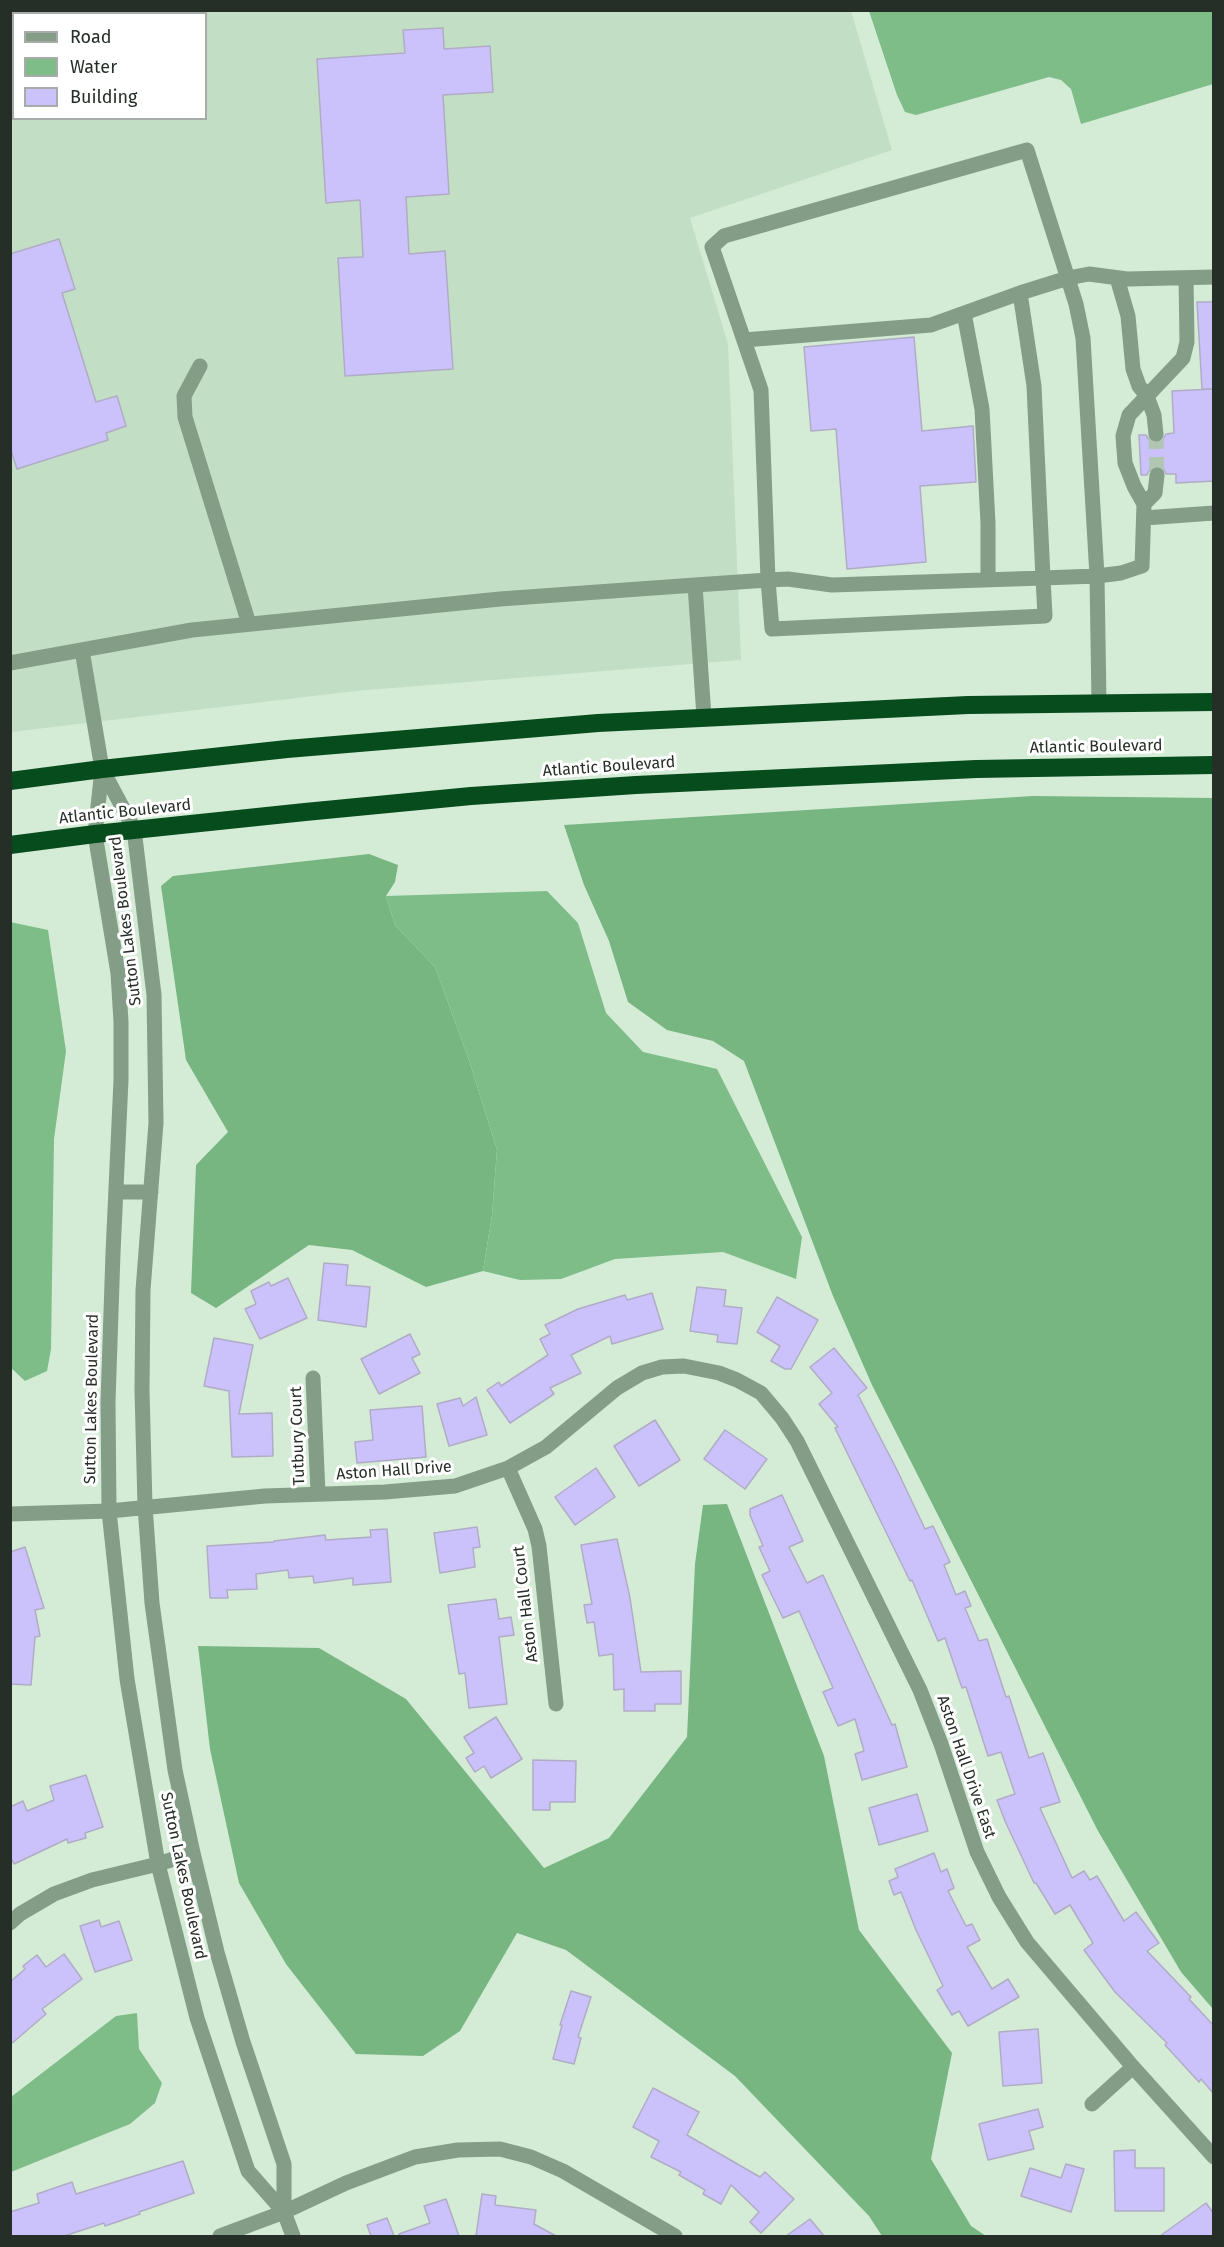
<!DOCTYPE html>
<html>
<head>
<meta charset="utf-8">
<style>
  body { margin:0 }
  #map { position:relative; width:1224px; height:2247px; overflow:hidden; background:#d4ebd6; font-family:"Fira Sans",sans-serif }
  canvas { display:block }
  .frame { position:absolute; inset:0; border:12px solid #262f27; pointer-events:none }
  .legend { position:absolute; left:12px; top:12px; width:195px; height:108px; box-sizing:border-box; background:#fff; border:2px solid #a8aca9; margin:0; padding:8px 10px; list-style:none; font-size:18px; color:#262f27 }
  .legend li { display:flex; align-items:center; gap:12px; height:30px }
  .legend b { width:30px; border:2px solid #a8aca9 }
</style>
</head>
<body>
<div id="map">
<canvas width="1224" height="2247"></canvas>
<div class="frame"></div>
<ul class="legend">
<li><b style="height:8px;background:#839d86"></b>Road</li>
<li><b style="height:16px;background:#7ebd88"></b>Water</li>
<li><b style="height:16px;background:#ccc2fb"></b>Building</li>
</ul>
</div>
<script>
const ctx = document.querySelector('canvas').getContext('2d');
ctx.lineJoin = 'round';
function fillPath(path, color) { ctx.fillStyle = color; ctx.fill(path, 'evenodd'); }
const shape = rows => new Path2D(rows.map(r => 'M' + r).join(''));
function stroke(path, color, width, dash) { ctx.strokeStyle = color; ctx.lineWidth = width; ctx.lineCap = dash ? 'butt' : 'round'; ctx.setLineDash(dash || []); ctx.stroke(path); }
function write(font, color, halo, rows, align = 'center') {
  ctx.font = font + ' "Fira Sans",sans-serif'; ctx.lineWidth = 6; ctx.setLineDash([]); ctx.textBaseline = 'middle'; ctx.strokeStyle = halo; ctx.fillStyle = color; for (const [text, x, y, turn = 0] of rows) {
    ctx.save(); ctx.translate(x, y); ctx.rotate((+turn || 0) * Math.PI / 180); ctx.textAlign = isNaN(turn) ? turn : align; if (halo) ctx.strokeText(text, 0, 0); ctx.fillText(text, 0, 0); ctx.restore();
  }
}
const built = shape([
  [155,10,851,11,892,150,690,218,728,344,741,660,355,691,11,732,11,16,13,15,14,118,206,118,206,14,147,13]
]);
const forest = shape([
  [63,11,155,11,147,14,64,14],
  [1033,796,1213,798,1213,2009,1181,1972,1098,1831,872,1385,833,1296,744,1061,713,1041,667,1030,628,1002,609,941,584,885,564,825],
  [369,854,398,865,395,882,386,896,395,925,435,967,470,1063,497,1150,492,1215,483,1271,426,1287,352,1250,309,1245,216,1308,191,1293,196,1165,228,1132,186,1060,161,886,173,876],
  [727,1504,824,1756,859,1930,952,2053,931,2159,971,2226,986,2236,882,2236,869,2216,735,2076,566,1950,517,1933,460,2031,423,2056,356,2054,286,1964,239,1883,210,1749,198,1646,319,1648,406,1699,544,1868,609,1838,687,1737,695,1564,703,1505]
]);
const water = shape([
  [869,11,1213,11,1213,84,1081,124,1071,89,1061,80,1049,77,916,115,905,112,897,95],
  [547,891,578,923,606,1013,643,1052,717,1069,802,1237,796,1279,723,1252,615,1259,561,1279,520,1280,483,1271,492,1215,497,1150,470,1063,435,967,395,925,386,896],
  [10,922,48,930,66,1051,54,1139,51,1349,47,1371,25,1381,10,1367],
  [137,2013,139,2049,162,2083,155,2103,130,2124,11,2172,11,2097,116,2016]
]);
const building = shape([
  [443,28,444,49,490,46,493,92,443,95,449,194,406,197,409,254,445,251,453,369,345,376,338,258,363,257,360,200,326,203,317,59,405,53,403,30,443,28],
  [59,239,75,289,62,293,96,402,117,396,126,426,106,433,108,440,17,469,10,447,10,254,59,239],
  [1197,302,1214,302,1214,389,1202,389,1197,302],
  [914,337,922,431,973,426,976,482,920,486,926,562,847,569,836,429,811,431,804,347,914,337],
  [1214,389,1214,481,1176,483,1176,474,1166,474,1163,468,1157,465,1150,469,1147,475,1141,475,1139,435,1146,435,1149,440,1156,444,1162,441,1166,434,1174,433,1172,391,1214,389],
  [324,1263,348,1265,346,1285,370,1287,366,1327,318,1320,324,1263],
  [288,1278,307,1318,260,1339,245,1309,256,1304,251,1291,269,1282,271,1286,288,1278],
  [697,1287,726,1290,724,1306,742,1308,737,1344,717,1342,718,1335,690,1331,697,1287],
  [652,1293,663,1329,612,1344,610,1336,571,1355,581,1373,550,1388,554,1394,510,1423,487,1390,499,1382,501,1386,548,1355,540,1339,550,1334,545,1325,578,1309,625,1295,627,1300,652,1293],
  [777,1297,818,1320,791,1369,785,1369,771,1361,780,1346,757,1332,777,1297],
  [410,1334,420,1354,412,1358,420,1373,379,1394,361,1359,410,1334],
  [214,1338,253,1345,239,1414,272,1413,273,1456,232,1457,229,1391,204,1386,214,1338],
  [834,1348,867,1388,858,1395,896,1468,925,1529,933,1526,950,1562,944,1565,956,1595,965,1591,971,1606,965,1608,979,1641,987,1639,1006,1697,1009,1696,1029,1758,1043,1753,1060,1802,1040,1808,1072,1878,1084,1871,1090,1880,1097,1876,1124,1921,1136,1912,1159,1943,1147,1951,1191,1997,1189,1999,1214,2026,1214,2094,1201,2079,1199,2082,1165,2045,1167,2043,1115,1992,1084,1950,1093,1943,1070,1905,1055,1914,1036,1883,1034,1883,1005,1821,997,1800,1015,1794,1001,1752,988,1756,966,1687,962,1688,945,1638,938,1641,912,1580,910,1581,835,1428,838,1427,819,1404,832,1393,810,1367,834,1348],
  [476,1397,487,1435,449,1446,437,1404,460,1398,463,1406,476,1397],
  [422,1406,426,1457,357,1463,355,1442,373,1440,370,1410,422,1406],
  [655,1420,680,1460,639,1486,614,1446,655,1420],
  [725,1430,767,1459,745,1489,704,1459,725,1430],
  [596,1468,615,1497,575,1525,555,1497,596,1468],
  [782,1495,803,1541,789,1547,807,1583,823,1575,892,1725,895,1724,907,1767,862,1780,855,1754,864,1751,855,1719,838,1726,823,1692,833,1688,799,1611,783,1618,762,1575,770,1571,759,1547,763,1546,750,1515,750,1509,782,1495],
  [477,1527,480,1547,473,1548,475,1567,440,1573,434,1533,477,1527],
  [387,1529,391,1582,353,1585,353,1578,314,1583,313,1576,289,1578,288,1570,256,1574,257,1589,227,1590,228,1598,210,1598,207,1546,274,1542,274,1541,325,1535,326,1540,371,1537,370,1530,387,1529],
  [617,1539,630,1598,641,1672,681,1671,681,1704,655,1704,655,1711,624,1711,624,1689,614,1690,613,1654,599,1656,594,1622,587,1623,584,1605,592,1604,581,1545,617,1539],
  [25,1547,44,1608,35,1610,40,1636,35,1637,31,1685,10,1684,10,1552,25,1547],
  [496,1599,499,1619,511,1617,514,1635,499,1637,507,1704,469,1708,465,1673,459,1674,448,1605,496,1599],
  [496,1717,522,1759,491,1778,484,1766,475,1772,466,1758,474,1753,464,1737,496,1717],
  [533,1760,576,1761,575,1802,550,1802,550,1810,533,1810,533,1760],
  [86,1775,103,1827,85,1833,86,1838,68,1843,67,1839,14,1864,10,1856,10,1807,23,1801,27,1811,54,1800,50,1786,86,1775],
  [917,1794,928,1831,879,1845,869,1808,917,1794],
  [934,1853,941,1872,947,1869,954,1888,948,1891,966,1926,972,1924,980,1940,967,1947,992,1989,1008,1979,1019,1997,968,2026,959,2011,952,2015,937,1990,943,1986,916,1930,901,1892,894,1895,889,1881,898,1877,895,1869,934,1853],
  [99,1920,101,1927,119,1921,132,1960,95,1972,80,1926,99,1920],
  [64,1954,82,1979,42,2009,46,2014,10,2045,10,1982,25,1969,23,1966,37,1955,46,1967,64,1954],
  [571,1991,591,1997,578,2037,581,2038,574,2064,553,2059,562,2025,560,2025,571,1991],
  [1038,2029,1042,2083,1003,2086,999,2032,1038,2029],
  [653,2088,699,2112,687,2135,760,2177,765,2172,794,2199,761,2233,750,2222,759,2212,731,2185,721,2204,703,2194,705,2190,679,2175,681,2172,651,2157,659,2141,633,2127,653,2088],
  [1038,2109,1043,2127,1029,2131,1034,2149,988,2160,979,2124,1038,2109],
  [1135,2150,1135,2168,1164,2168,1164,2211,1115,2211,1114,2151,1135,2150],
  [183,2161,194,2193,139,2212,140,2214,105,2226,104,2223,64,2236,10,2236,10,2212,39,2203,37,2194,72,2182,76,2194,183,2161],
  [1066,2164,1084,2169,1071,2212,1021,2196,1030,2168,1061,2178,1066,2164],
  [482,2194,496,2196,495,2205,536,2210,534,2224,556,2236,476,2236,482,2194],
  [446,2199,459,2236,399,2236,399,2234,430,2223,424,2206,446,2199],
  [1206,2203,1214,2214,1214,2236,1160,2236,1206,2203],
  [387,2218,394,2236,371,2236,367,2225,387,2218],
  [810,2219,824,2236,786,2236,810,2219]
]);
const minorTunnel = shape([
  [1156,434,1157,475]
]);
const minor = shape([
  [1117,278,1128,316,1133,369,1139,386,1147,396,1183,358,1187,342,1186,278],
  [1020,293,1068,278,1089,274,1127,279,1214,277],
  [964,313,982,409,988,523,988,580],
  [200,366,184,396,185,417,249,624],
  [1144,504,1155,493,1157,475],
  [1144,518,1214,513],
  [695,585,704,717],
  [82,650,102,769,95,834,118,973,121,1022,121,1080,113,1253,108,1402,109,1511,127,1679,158,1864,197,2018,248,2171,284,2212],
  [10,663,192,630,500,599,695,585,768,580,788,579,832,585,1043,578,1097,576,1083,338,1076,304,1027,150,724,236,712,247,761,390,768,580,772,629,1045,616,1043,578,1034,386,1020,293,931,325,744,340],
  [1099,703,1097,576,1121,573,1142,566,1144,504,1134,486,1125,463,1123,436,1129,415,1147,396,1154,415,1156,434],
  [102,769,134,829,154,995,156,1123,143,1290,142,1390,145,1506,152,1603,175,1770,193,1853,217,1952,243,2042,284,2164,284,2212,293,2236],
  [116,1192,151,1192],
  [313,1378,318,1494],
  [508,1468,535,1529,539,1546,556,1704],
  [10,1514,109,1511,265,1496,385,1492,455,1486,508,1468,546,1447,617,1388,642,1373,662,1367,684,1366,719,1373,737,1380,761,1393,782,1418,797,1441,920,1690,941,1744,977,1852,999,1897,1027,1942,1133,2067,1214,2157],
  [10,1923,20,1914,54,1894,92,1880,158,1864,193,1853],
  [1092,2104,1133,2067],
  [220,2236,284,2212,346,2183,415,2157,458,2150,500,2149,531,2157,563,2171,675,2236]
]);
const highway = shape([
  [10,781,102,769,287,749,598,723,968,705,1214,702],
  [10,845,95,834,305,812,471,796,636,785,976,769,1214,765]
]);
const streetNames = [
  ["Atlantic Boulevard",1096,747,-1],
  ["Atlantic Boulevard",609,767,-4],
  ["Atlantic Boulevard",125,812,-6],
  ["Sutton Lakes Boulevard",126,921,-97],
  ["Sutton Lakes Boulevard",92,1399,-89],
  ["Tutbury Court",298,1436,-92],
  ["Aston Hall Drive",394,1471,-4],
  ["Aston Hall Court",526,1604,-97],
  ["Aston Hall Drive East",966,1767,71],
  ["Sutton Lakes Boulevard",183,1876,78]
];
fillPath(built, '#c2dec4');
fillPath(forest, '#77b681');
fillPath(water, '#7ebd88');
fillPath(building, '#ccc2fb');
stroke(building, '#b0acc6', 1.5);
stroke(minorTunnel, '#b1c5b3', 15, [15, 8]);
stroke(minor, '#839d86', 15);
stroke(highway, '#074c1d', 18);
write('16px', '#262f27', '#fff', streetNames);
</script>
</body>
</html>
